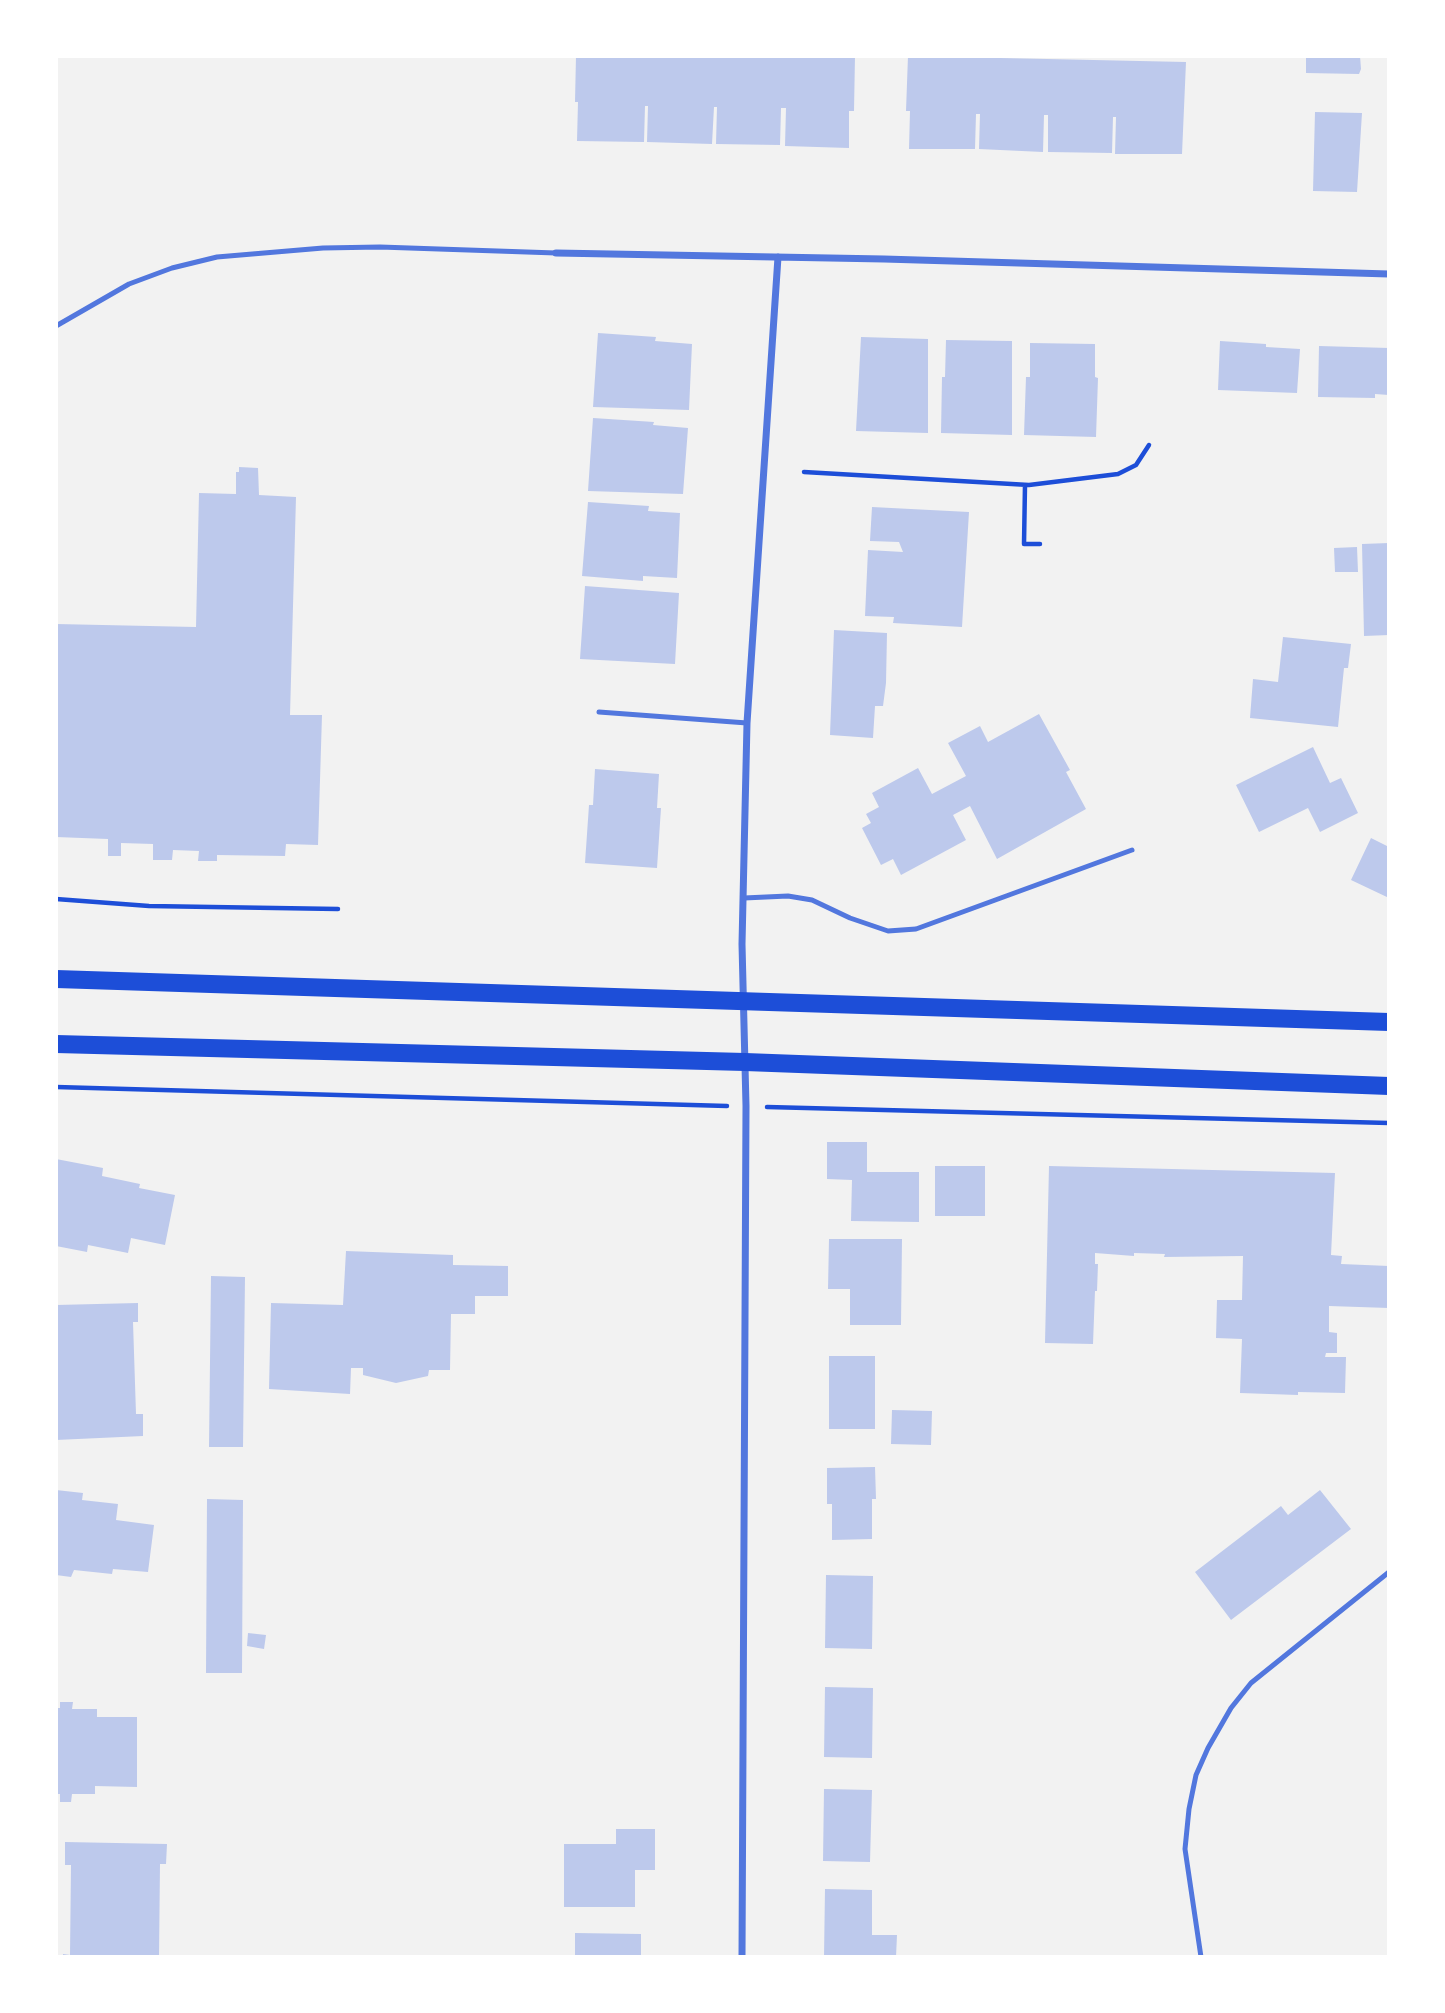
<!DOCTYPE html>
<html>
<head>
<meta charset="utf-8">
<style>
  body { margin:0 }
  #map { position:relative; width:1445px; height:2013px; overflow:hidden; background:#f2f2f2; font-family:"Noto Sans",sans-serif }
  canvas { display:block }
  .frame { position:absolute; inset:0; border:58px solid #fff; pointer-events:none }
</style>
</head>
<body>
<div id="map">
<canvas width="1445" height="2013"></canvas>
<div class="frame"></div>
</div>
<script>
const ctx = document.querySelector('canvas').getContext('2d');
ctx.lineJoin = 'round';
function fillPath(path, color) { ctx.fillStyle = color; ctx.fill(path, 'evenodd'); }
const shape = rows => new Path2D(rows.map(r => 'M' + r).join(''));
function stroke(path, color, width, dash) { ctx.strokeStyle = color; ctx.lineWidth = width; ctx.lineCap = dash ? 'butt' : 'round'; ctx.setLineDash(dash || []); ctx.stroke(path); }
const building = shape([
  [576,56,855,56,854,111,849,111,849,148,785,146,786,108,781,108,780,145,716,144,717,107,714,107,712,144,647,142,648,106,645,106,644,142,577,141,578,102,575,102],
  [908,56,1186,62,1182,154,1115,154,1116,117,1113,117,1112,153,1048,152,1048,115,1044,115,1043,152,979,149,980,114,976,114,975,149,909,149,910,111,906,111],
  [1306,56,1360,56,1361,69,1359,74,1306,73],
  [1315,112,1362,113,1357,192,1313,191],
  [598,333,656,337,655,341,692,344,689,410,593,407],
  [861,337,928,339,928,433,856,431],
  [946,340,1012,341,1012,435,941,433,942,377,945,377],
  [1220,341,1266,344,1266,347,1300,349,1297,393,1218,390],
  [1030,343,1095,344,1095,377,1098,378,1096,437,1024,435,1026,377,1030,377],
  [1319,346,1389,348,1389,395,1375,394,1375,398,1318,397],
  [593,418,654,422,653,425,688,428,683,494,588,491],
  [239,467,258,468,259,495,296,497,290,715,322,715,318,845,286,844,285,856,217,855,217,861,198,861,199,851,173,850,172,860,153,860,153,844,121,843,121,856,108,856,108,839,56,837,56,624,196,627,199,493,236,494,236,472,239,472],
  [588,502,649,506,648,511,680,513,677,578,643,576,643,581,582,576],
  [872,507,969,512,962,627,893,623,894,617,865,616,868,550,903,552,899,542,870,541],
  [1389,543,1389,635,1364,636,1362,544],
  [1357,547,1358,572,1335,572,1334,548],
  [585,586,679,593,675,664,580,659],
  [834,630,887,633,886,683,883,706,875,706,873,738,830,735],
  [1283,637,1351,644,1348,668,1344,668,1338,727,1250,718,1253,679,1278,682],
  [1039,714,1070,770,1066,772,1086,809,997,859,970,806,953,815,966,840,901,875,893,859,881,865,862,828,871,823,866,814,879,807,872,793,918,768,932,794,966,776,948,743,980,726,988,742],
  [1313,747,1330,783,1341,778,1358,813,1320,832,1308,808,1259,832,1236,785],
  [595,769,659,774,657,808,661,808,657,868,585,863,589,805,593,805],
  [1371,838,1389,847,1389,898,1351,880],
  [827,1142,867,1142,867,1172,919,1172,919,1222,851,1221,852,1180,827,1179],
  [56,1159,103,1168,102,1176,140,1184,139,1188,175,1195,165,1245,131,1238,128,1253,88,1245,87,1252,56,1246],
  [935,1166,985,1166,985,1216,935,1216],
  [1049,1166,1335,1173,1331,1255,1342,1256,1341,1264,1389,1266,1389,1308,1329,1306,1329,1332,1337,1333,1337,1353,1326,1353,1325,1357,1346,1357,1345,1393,1298,1392,1298,1395,1240,1393,1242,1339,1216,1338,1217,1300,1242,1300,1243,1256,1164,1257,1165,1254,1134,1253,1134,1256,1095,1253,1095,1264,1098,1264,1097,1291,1095,1291,1093,1344,1045,1343],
  [829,1239,902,1239,901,1325,850,1325,850,1289,828,1289],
  [346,1251,453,1255,453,1265,508,1266,508,1296,475,1296,475,1314,451,1314,450,1370,429,1370,428,1376,396,1383,363,1375,363,1368,351,1368,350,1394,269,1389,271,1303,343,1305],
  [211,1276,245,1277,243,1447,209,1447],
  [138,1303,138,1322,133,1322,136,1414,143,1414,143,1436,56,1440,56,1305],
  [829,1356,875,1356,875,1429,829,1429],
  [892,1410,932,1411,931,1445,891,1444],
  [875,1467,876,1499,872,1499,872,1539,832,1540,832,1504,827,1504,827,1468],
  [56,1490,83,1493,82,1500,118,1504,116,1520,154,1525,148,1572,113,1569,112,1574,74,1570,71,1577,56,1575],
  [1320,1490,1351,1529,1231,1620,1195,1572,1281,1506,1288,1515],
  [207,1499,243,1500,242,1673,206,1673],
  [826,1575,873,1576,872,1649,825,1648],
  [248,1633,266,1635,264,1649,247,1646],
  [825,1687,873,1688,872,1758,824,1757],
  [60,1702,73,1702,72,1709,97,1709,97,1717,137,1717,137,1787,95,1786,95,1794,72,1794,71,1802,60,1802,60,1794,56,1794,56,1708,60,1708],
  [824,1789,872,1790,870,1862,823,1861],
  [616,1829,655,1829,655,1870,635,1870,635,1907,564,1907,564,1844,616,1844],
  [65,1842,167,1844,166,1864,160,1864,159,1957,63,1957,63,1954,70,1955,71,1865,65,1865],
  [825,1889,872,1890,872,1935,897,1935,896,1957,824,1957],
  [575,1933,641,1934,641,1957,575,1957]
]);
const path = shape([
  [804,472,1029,485,1118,474,1136,465,1149,445],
  [1025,485,1024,544,1040,544],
  [56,899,149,906,338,909],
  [56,1087,727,1106],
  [767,1107,1389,1123]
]);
const service = shape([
  [56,326,129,284,172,268,217,257,323,248,380,247,556,253],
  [599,712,747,723],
  [744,898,788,896,812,900,850,918,888,931,916,929,1132,850],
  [1201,1957,1185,1849,1189,1809,1196,1775,1208,1748,1231,1708,1251,1683,1389,1572]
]);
const minor = shape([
  [556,253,884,259,1389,274],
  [742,1957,746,1106,742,944,747,723,778,257]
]);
const primary = shape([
  [56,979,1389,1022],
  [56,1044,745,1062,1389,1086]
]);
fillPath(building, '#bdc9ec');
stroke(path, '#1d4ed8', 4.5);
stroke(service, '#5277de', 5);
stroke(minor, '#5277de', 7);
stroke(primary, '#1d4ed8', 18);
</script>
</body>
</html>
